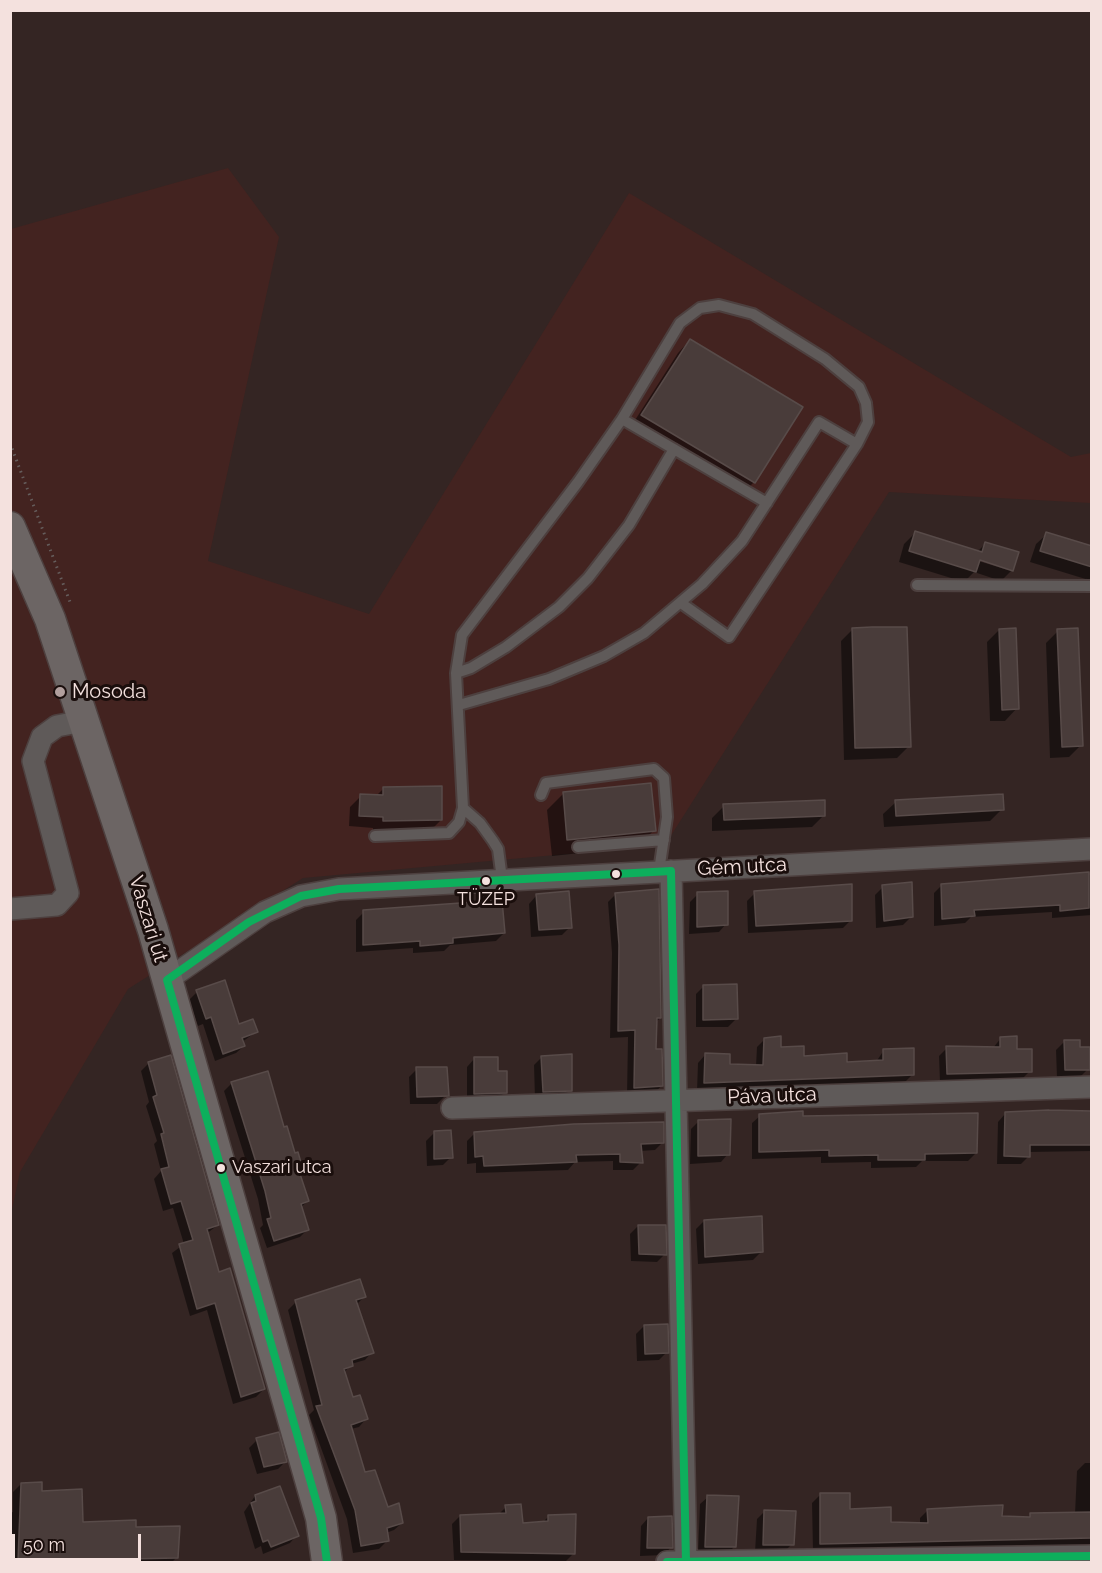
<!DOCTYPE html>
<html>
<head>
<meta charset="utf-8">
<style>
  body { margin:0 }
  #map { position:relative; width:1102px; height:1573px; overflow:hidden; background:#342523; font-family:Raleway,sans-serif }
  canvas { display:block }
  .frame { position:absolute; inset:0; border:12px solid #f4e1de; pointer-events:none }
  .scale { position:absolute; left:12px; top:1534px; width:129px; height:27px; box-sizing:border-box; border:3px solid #f4e1de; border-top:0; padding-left:8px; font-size:18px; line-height:21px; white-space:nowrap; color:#f4e1de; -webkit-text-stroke:4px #1a0e0c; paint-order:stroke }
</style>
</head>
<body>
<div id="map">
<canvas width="1102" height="1573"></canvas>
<div class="frame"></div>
<div class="scale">50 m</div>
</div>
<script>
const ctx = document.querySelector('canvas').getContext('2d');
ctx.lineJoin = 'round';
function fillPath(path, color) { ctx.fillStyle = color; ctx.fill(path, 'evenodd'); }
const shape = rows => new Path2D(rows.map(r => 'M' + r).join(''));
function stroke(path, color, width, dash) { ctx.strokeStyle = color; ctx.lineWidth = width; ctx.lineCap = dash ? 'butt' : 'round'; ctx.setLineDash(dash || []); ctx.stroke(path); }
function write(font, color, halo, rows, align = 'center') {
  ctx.font = font + ' Raleway,sans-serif'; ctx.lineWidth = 6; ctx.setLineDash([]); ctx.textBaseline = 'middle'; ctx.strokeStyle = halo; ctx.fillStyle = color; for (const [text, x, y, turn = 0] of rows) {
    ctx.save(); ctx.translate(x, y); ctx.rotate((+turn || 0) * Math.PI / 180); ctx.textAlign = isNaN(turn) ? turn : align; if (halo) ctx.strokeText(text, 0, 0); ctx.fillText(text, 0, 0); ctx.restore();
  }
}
const built = shape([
  [228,168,279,237,208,561,369,614,629,193,1071,457,1091,453,1091,503,889,492,665,845,303,878,128,989,20,1172,11,1214,11,229]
]);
const shadow = shape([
  [690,340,754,482,742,494,630,428,678,353],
  [915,533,977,552,986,543,1012,570,1001,581,974,572,964,582,899,562,904,544],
  [973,557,1008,567,1008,570,972,559],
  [1047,534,1092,547,1092,581,1030,562,1036,544],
  [853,629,909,746,897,758,844,760,841,641],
  [999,630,1017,708,1005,721,990,721,987,642],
  [1058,631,1081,745,1069,757,1050,758,1046,643],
  [383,789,441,820,430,831,373,832,373,828,349,826,350,807,361,796,376,796],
  [563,794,654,830,638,847,552,856,547,810],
  [896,802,1002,809,990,821,884,827,883,814],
  [724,806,824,815,812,827,712,831,712,818],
  [1092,875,1092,915,1052,918,1052,912,971,917,965,923,934,926,934,893,942,885],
  [883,887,911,917,903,925,876,928,875,895],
  [755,893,851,920,843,928,748,933,747,901],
  [616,894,660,1018,655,1023,655,1051,661,1086,654,1094,627,1095,628,1037,610,1038,612,953,608,902],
  [698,894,726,924,719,932,689,934,690,902],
  [536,896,570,927,562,935,531,937,529,904],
  [364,912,504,933,496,941,450,945,444,951,413,953,413,948,356,952,356,920],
  [704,986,736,1019,728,1027,696,1027,696,994],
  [197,992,238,1026,256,1032,242,1042,244,1046,236,1053,215,1061,203,1024,198,1026,189,1000],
  [1001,1038,1015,1050,1030,1071,1022,1079,940,1082,939,1056,947,1048,993,1048],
  [765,1039,802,1058,845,1064,876,1062,884,1050,912,1075,904,1083,697,1091,698,1063,705,1055,728,1066,756,1066,757,1047],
  [1064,1042,1079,1049,1088,1069,1080,1077,1057,1078,1056,1050],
  [542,1057,570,1090,562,1098,535,1099,534,1065],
  [474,1059,496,1073,505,1092,497,1100,467,1102,467,1067],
  [149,1063,218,1225,206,1234,218,1274,264,1389,256,1397,233,1404,207,1310,190,1316,172,1253,184,1244,173,1208,163,1211,154,1179,161,1171,154,1144,157,1141,146,1106,149,1102,141,1071],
  [417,1069,445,1096,437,1104,410,1104,409,1077],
  [232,1083,283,1129,302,1172,299,1175,308,1201,300,1208,308,1229,300,1237,267,1248,260,1228,263,1225,258,1199,224,1091],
  [1092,1112,1092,1151,1029,1152,1029,1156,1021,1164,997,1164,998,1122,1005,1114],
  [760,1116,802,1117,976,1153,968,1161,922,1161,916,1167,871,1168,871,1162,821,1163,821,1157,752,1159,752,1123],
  [699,1121,728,1154,721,1162,690,1164,691,1129],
  [434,1133,451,1157,443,1165,427,1166,426,1141],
  [475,1133,663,1142,655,1150,640,1151,641,1162,633,1170,613,1170,613,1161,575,1162,568,1170,476,1173,476,1163,467,1164,467,1141],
  [704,1221,761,1252,753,1260,698,1264,696,1229],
  [638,1226,665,1254,657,1262,631,1261,630,1234],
  [365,1296,356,1305,372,1352,365,1360,351,1364,344,1373,352,1398,366,1419,359,1427,351,1429,364,1473,387,1509,402,1523,394,1530,386,1533,387,1541,379,1549,353,1553,347,1519,309,1415,314,1410,288,1310,296,1302],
  [644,1326,667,1352,659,1360,637,1361,636,1334],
  [257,1440,285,1462,278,1469,257,1474,249,1448],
  [1085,1463,1092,1463,1092,1552,1074,1551,1074,1546,813,1551,812,1503,820,1495,848,1511,890,1524,920,1524,920,1518,928,1510,1026,1519,1031,1514,1075,1514,1077,1471],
  [21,1484,40,1493,81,1523,134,1528,177,1557,172,1562,10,1562,10,1513,13,1512,13,1492],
  [255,1496,297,1535,290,1543,263,1554,261,1546,255,1549,244,1512],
  [708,1497,735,1546,727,1554,698,1554,700,1504],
  [506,1507,522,1524,542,1523,549,1516,574,1553,566,1561,454,1560,452,1524,460,1516,498,1515],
  [765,1511,792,1544,784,1552,755,1552,757,1519],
  [648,1518,671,1547,664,1555,640,1556,641,1526]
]);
const building = shape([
  [690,339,803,407,755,483,641,415,690,339],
  [915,531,982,552,985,542,1019,552,1013,571,980,560,976,572,909,551,915,531],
  [1046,532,1092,546,1092,567,1040,551,1046,532],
  [872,627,907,627,911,747,855,748,852,628,872,627],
  [1016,628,1019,709,1002,710,999,629,1016,628],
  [1078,628,1083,746,1062,747,1057,629,1078,628],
  [651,783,656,831,567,840,563,792,651,783],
  [442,786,442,820,383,821,383,817,359,816,360,794,383,795,383,787,442,786],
  [1003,794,1004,810,896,816,895,800,1003,794],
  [825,800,825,816,724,820,723,804,825,800],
  [1089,872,1089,908,1060,911,1060,905,974,910,975,916,942,919,941,884,1089,872],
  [912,882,913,917,884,921,882,885,912,882],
  [852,884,852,921,756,926,754,891,852,884],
  [659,889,661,1018,657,1018,656,1049,662,1049,663,1086,634,1088,635,1030,618,1031,619,945,615,893,659,889],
  [569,891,572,928,539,930,536,894,569,891],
  [728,891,728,925,697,927,697,892,728,891],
  [502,900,505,933,453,938,453,943,420,946,420,941,363,945,363,910,502,900],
  [225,980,239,1024,253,1019,258,1032,242,1038,245,1046,223,1054,211,1017,206,1019,196,990,225,980],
  [737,984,738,1019,703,1020,703,985,737,984],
  [781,1036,781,1047,804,1046,804,1056,847,1053,847,1062,883,1060,883,1049,914,1048,914,1075,704,1083,705,1053,730,1054,730,1064,763,1065,764,1038,781,1036],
  [1017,1036,1017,1049,1032,1049,1032,1072,947,1074,946,1046,1000,1047,1000,1037,1017,1036],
  [1064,1040,1080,1040,1080,1047,1090,1047,1090,1070,1065,1070,1064,1040],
  [572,1054,572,1091,543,1092,541,1056,572,1054],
  [171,1055,219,1225,207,1229,219,1272,230,1268,265,1389,241,1397,215,1303,197,1309,179,1244,193,1240,181,1201,171,1204,161,1169,169,1167,161,1134,164,1133,153,1097,157,1095,148,1062,171,1055],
  [474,1057,498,1057,498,1071,507,1071,507,1093,474,1094,474,1057],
  [416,1067,447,1067,449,1096,417,1097,416,1067],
  [268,1071,284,1127,287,1126,295,1153,298,1152,304,1173,300,1174,309,1201,301,1204,309,1230,274,1241,267,1219,271,1218,265,1191,231,1082,268,1071],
  [1049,1110,1092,1111,1092,1145,1030,1145,1030,1157,1004,1156,1005,1112,1049,1110],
  [803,1111,803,1116,978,1113,977,1153,925,1154,925,1160,878,1160,878,1155,829,1156,829,1150,759,1152,759,1114,803,1111],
  [731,1119,730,1155,698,1156,698,1120,731,1119],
  [664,1122,664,1143,641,1144,643,1163,620,1162,620,1154,576,1155,577,1162,484,1166,483,1156,475,1157,474,1132,574,1124,664,1122],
  [451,1130,453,1158,434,1159,434,1131,451,1130],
  [762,1216,763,1252,705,1257,704,1220,762,1216],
  [638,1225,666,1225,667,1255,639,1254,638,1225],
  [360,1279,366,1297,356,1300,374,1353,352,1360,353,1366,344,1369,353,1397,360,1395,368,1419,351,1425,365,1472,375,1470,388,1507,399,1503,403,1523,387,1528,389,1541,361,1546,355,1510,316,1406,322,1405,295,1300,360,1279],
  [668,1324,669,1353,645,1354,644,1325,668,1324],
  [279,1432,287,1462,264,1467,256,1438,279,1432],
  [42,1482,42,1491,82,1489,83,1522,136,1520,136,1527,180,1526,178,1558,18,1561,21,1483,42,1482],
  [280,1486,299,1536,271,1547,268,1540,263,1542,251,1503,256,1501,255,1495,280,1486],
  [820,1493,850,1493,850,1509,891,1507,891,1522,928,1523,927,1509,979,1506,1003,1505,1002,1516,1030,1517,1030,1513,1092,1512,1092,1538,820,1544,820,1493],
  [707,1495,739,1496,736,1547,705,1547,707,1495],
  [521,1504,523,1523,548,1521,548,1515,576,1514,575,1554,461,1552,460,1515,506,1513,505,1505,521,1504],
  [764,1510,796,1511,794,1545,763,1545,764,1510],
  [672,1516,673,1548,647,1548,648,1517,672,1516]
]);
const path = shape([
  [10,443,70,602]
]);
const lane = shape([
  [622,419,767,503],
  [917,585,1092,586],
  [456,673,471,668,506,647,559,607,588,578,629,525,674,449],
  [459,705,549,679,604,656,644,633,702,584,742,541,819,422,857,444],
  [541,795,546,783,654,769,664,778,667,817,659,871],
  [375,836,449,833,459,822,463,808],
  [578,847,664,840],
  [502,879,498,849,493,841,480,823,463,808,456,673,462,635,578,482,622,419,680,323,700,308,719,305,753,314,825,359,859,387,866,403,868,422,857,444,729,637,681,603]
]);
const street = shape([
  [671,871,686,1562],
  [10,909,57,905,68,893,33,761,42,737,57,726,83,721],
  [167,980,265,912,301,896,339,889,1092,849],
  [452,1108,1092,1087],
  [667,1562,1092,1556]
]);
const secondary = shape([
  [10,527,50,619,153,930,321,1518,327,1562]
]);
const bus1 = shape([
  [327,1562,321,1518,167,980,249,922,301,896,339,889,671,871,686,1562],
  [667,1562,1092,1556]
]);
const markers = [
  [60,692,6,"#b19f9d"],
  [616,874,5,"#f4e1de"],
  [486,881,5,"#f4e1de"],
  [221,1168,5,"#f4e1de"]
];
const busNames = [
  ["TÜZÉP",486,900],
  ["Vaszari utca",232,1168,"left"]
];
const poiNames = [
  ["Mosoda",72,692]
];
const streetNames = [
  ["Gém utca",742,867,-3],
  ["Vaszari út",148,919,73],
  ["Páva utca",772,1096,-2]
];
fillPath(built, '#432320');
fillPath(shadow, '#0007');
fillPath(building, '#493c3a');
stroke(building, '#584b49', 1.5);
stroke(lane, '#4d403f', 14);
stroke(street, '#4d403f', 24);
stroke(secondary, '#4d403f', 33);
stroke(path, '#655d5c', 3, [1.5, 4.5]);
stroke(lane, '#5f5a59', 10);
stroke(street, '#5f5a59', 21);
stroke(secondary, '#6c6564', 30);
stroke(bus1, '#0daf5c', 8);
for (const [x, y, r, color] of markers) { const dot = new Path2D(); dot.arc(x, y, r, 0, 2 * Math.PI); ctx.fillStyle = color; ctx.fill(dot); stroke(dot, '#1a0e0c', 2); }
write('18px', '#f4e1de', '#1a0e0c', busNames);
write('20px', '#f4e1de', '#1a0e0c', poiNames, 'left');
write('20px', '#f4e1de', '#1a0e0c', streetNames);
</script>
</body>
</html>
